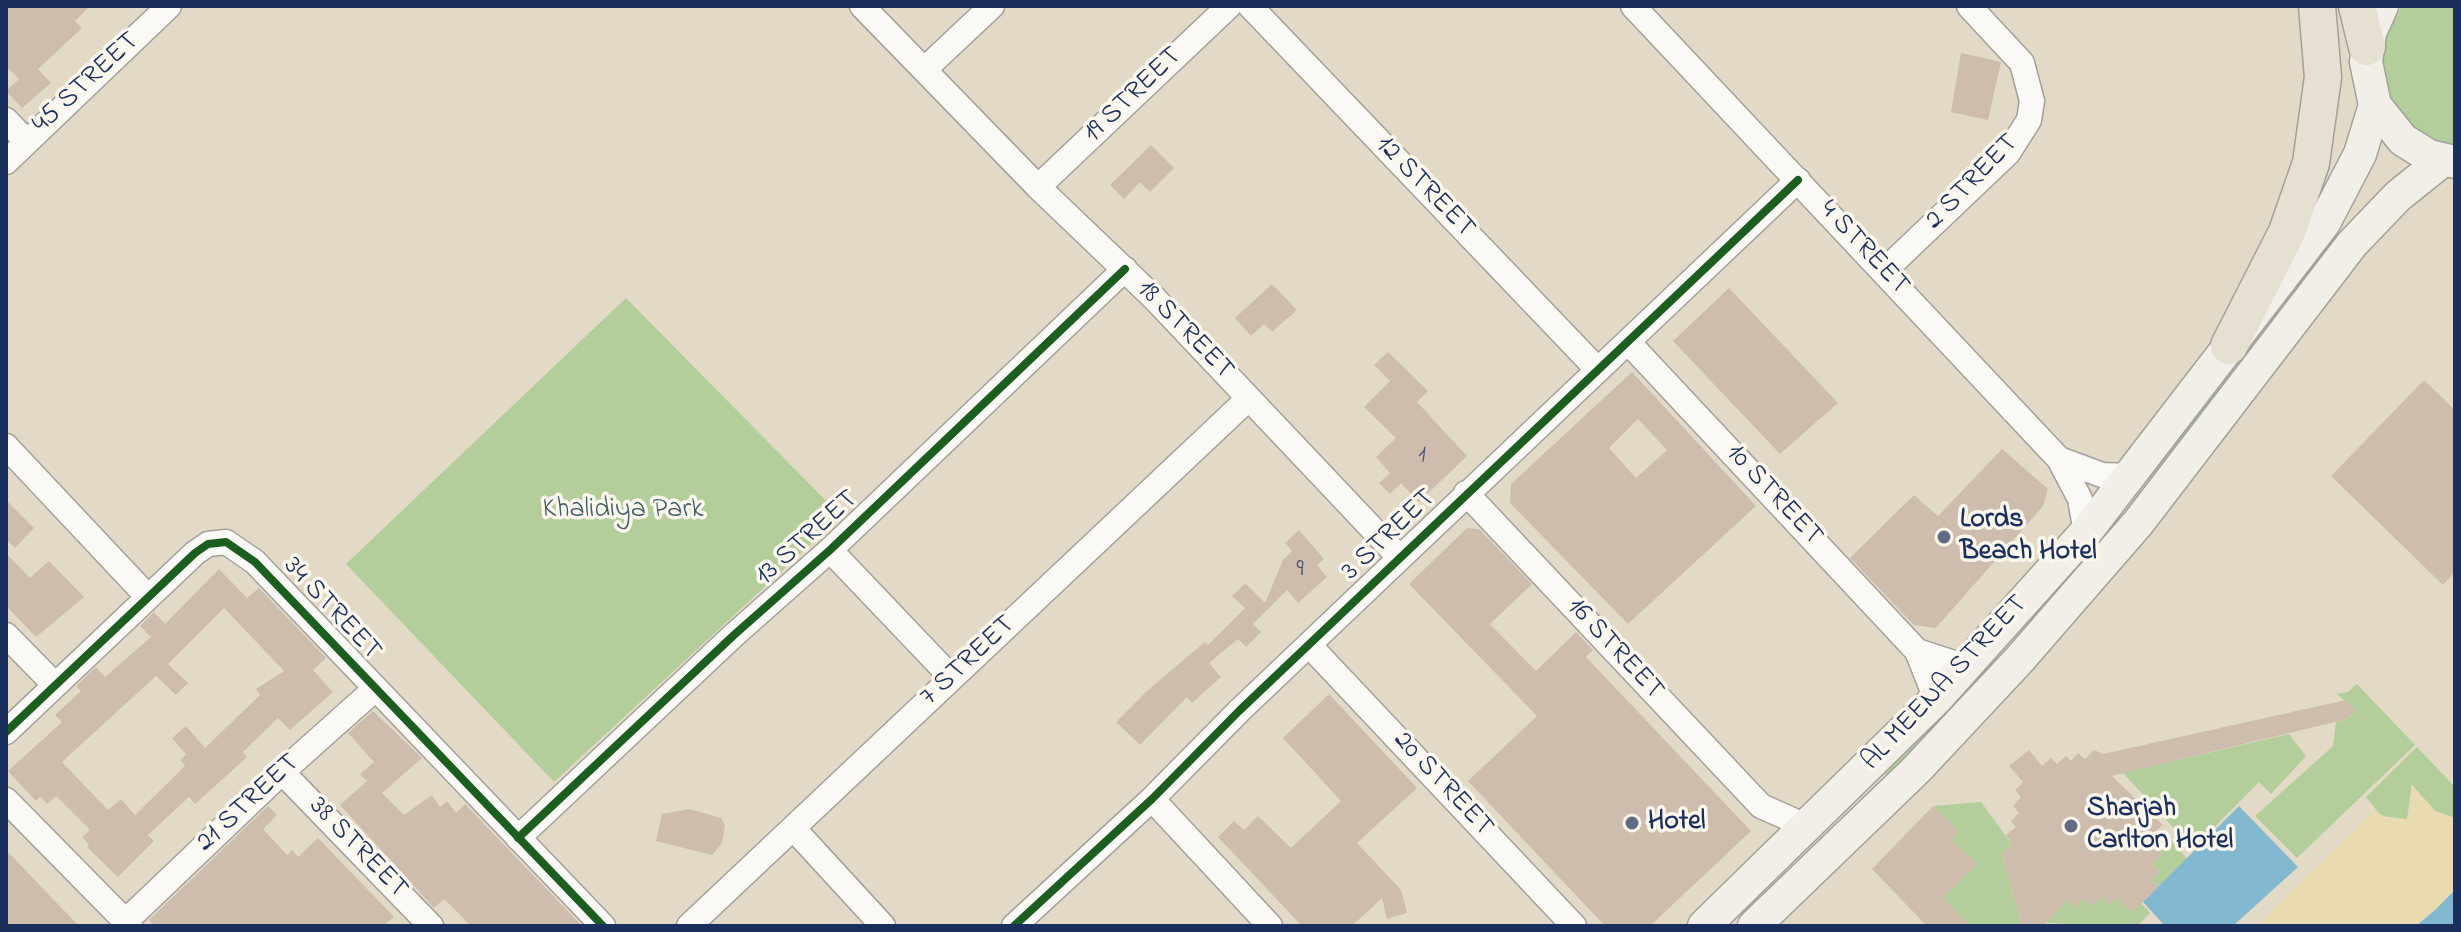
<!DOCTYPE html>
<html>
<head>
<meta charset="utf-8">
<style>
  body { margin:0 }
  #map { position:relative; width:2461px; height:932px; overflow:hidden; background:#e2dac6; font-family:"Indie Flower",sans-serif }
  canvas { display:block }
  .frame { position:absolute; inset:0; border:8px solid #1b2f5e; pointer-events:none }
</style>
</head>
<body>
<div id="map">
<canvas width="2461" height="932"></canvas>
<div class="frame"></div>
</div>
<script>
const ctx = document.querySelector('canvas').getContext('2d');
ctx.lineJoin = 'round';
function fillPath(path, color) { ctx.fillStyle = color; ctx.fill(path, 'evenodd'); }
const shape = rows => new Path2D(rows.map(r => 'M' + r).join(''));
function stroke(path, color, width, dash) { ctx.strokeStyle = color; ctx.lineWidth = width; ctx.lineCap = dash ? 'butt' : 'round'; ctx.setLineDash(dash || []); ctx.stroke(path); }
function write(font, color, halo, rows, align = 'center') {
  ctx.font = font + ' "Indie Flower",sans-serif'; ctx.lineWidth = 7; ctx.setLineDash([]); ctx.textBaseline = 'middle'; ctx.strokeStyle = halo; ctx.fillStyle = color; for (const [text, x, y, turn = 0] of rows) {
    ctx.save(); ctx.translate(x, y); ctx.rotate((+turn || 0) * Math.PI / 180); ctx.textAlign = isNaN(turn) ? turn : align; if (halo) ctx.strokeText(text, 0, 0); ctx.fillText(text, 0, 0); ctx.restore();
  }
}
const green = shape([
  [2402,6,2455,6,2455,149,2412,129,2392,105,2382,74,2383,42],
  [626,298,841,516,554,782,346,564],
  [2225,374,2234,381,2155,482,2147,475],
  [1970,680,1978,687,1890,778,1882,771],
  [2357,684,2415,745,2297,858,2255,816,2333,746,2336,722,2347,719,2356,711,2337,694,2348,692],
  [2289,734,2306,756,2271,794,2259,782,2193,849,2123,773],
  [2417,747,2453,785,2455,783,2455,818,2435,811,2412,785,2407,819,2381,816,2366,797],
  [1981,802,2012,844,2002,854,2022,926,1970,926,1943,898,1976,864,1953,841,1958,830,1933,806],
  [2162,829,2188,860,2158,887,2151,880,2160,872,2152,864,2161,854,2154,848,2162,840,2154,833],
  [2134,896,2150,913,2137,926,2046,923,2068,899,2076,907,2084,899,2102,897,2109,904,2117,898]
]);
const sand = shape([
  [2411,784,2435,811,2455,818,2455,890,2435,910,2416,926,2257,926,2374,811,2391,820,2407,819,2411,810]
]);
const water = shape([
  [2239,806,2298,867,2233,926,2165,926,2143,902],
  [2455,890,2455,926,2416,926,2435,910]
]);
const building = shape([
  [6,6,90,6,75,21,82,28,38,69,51,83,22,108,6,91,19,79,6,66],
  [1961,53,2001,62,1988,120,1951,112],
  [1151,145,1174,168,1150,192,1140,182,1124,199,1110,185],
  [1272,284,1297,310,1272,332,1264,324,1251,336,1235,318],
  [1729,288,1838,403,1780,454,1673,341],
  [1388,352,1428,391,1417,402,1467,456,1419,502,1401,483,1390,494,1379,483,1390,473,1376,457,1396,438,1364,407,1390,381,1374,365],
  [1632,372,1756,506,1628,624,1510,503,1511,484],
  [1638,419,1667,450,1636,478,1609,448],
  [2424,380,2455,410,2455,572,2443,585,2331,476],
  [2002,449,2048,489,2043,506,1936,628,1914,625,1850,558,1914,495,1938,516],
  [6,500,34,528,15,548,6,539],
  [1467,528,1479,529,1532,584,1490,624,1536,671,1576,632,1593,650,1586,657,1751,831,1650,926,1605,926,1468,781,1537,716,1409,584],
  [1299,530,1324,559,1317,565,1327,577,1298,603,1287,590,1253,624,1261,632,1246,647,1238,639,1209,663,1221,677,1192,703,1187,697,1140,745,1116,722,1148,690,1205,642,1208,645,1245,608,1232,596,1245,583,1265,603,1283,560,1292,551,1285,543],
  [6,553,30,578,49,561,84,597,36,637,6,606],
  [219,569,247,598,259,588,326,658,313,670,333,692,290,730,278,718,243,752,247,757,195,804,189,797,148,835,154,841,118,877,87,847,89,845,82,837,90,830,56,796,48,804,40,797,36,801,8,771,62,722,55,715,81,691,76,686,96,667,105,677,151,637,140,626,154,612,165,624],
  [224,608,284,671,256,689,260,695,205,748,186,726,172,738,186,754,180,760,185,766,135,815,121,799,108,810,62,762,156,676,176,695,188,683,168,664],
  [1329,694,1417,788,1357,843,1401,890,1407,913,1387,919,1382,898,1352,926,1302,926,1218,837,1234,821,1244,830,1258,816,1291,848,1341,801,1283,738],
  [2346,700,2356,711,2347,719,2112,776,2163,825,2154,833,2162,840,2154,848,2162,854,2152,864,2160,872,2151,880,2158,887,2133,912,2116,898,2109,905,2102,897,2093,906,2084,899,2076,907,2068,900,2043,926,2022,926,2002,854,2012,844,2006,835,2016,827,2011,821,2019,813,2013,806,2021,797,2015,790,2023,782,2009,766,2029,750,2042,766,2051,758,2057,764,2066,756,2071,761,2078,753,2085,759,2094,750,2103,754],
  [373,711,422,758,382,793,404,815,432,795,440,807,447,801,456,813,465,804,582,926,471,926,444,899,434,908,340,805,367,781,360,774,374,762,348,733],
  [268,806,277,815,263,829,287,855,292,850,298,857,318,838,394,917,383,926,155,926,149,920],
  [1933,806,1958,830,1953,841,1977,864,1943,898,1970,926,1927,926,1872,869],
  [690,809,721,818,725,826,722,843,712,855,656,841,662,814],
  [6,850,79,926,6,926]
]);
const street = shape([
  [862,6,1038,187,1154,298,1400,558],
  [1250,6,1598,370],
  [1633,6,2059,459,2080,499,2086,532],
  [925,69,992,6],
  [6,120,26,141],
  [6,162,169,6],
  [1038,187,1229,6],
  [1884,271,2008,153,2029,120,2032,101,2022,63,1969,6],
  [1628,342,1917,651,1936,699],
  [6,446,147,596],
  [2059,459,2102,475,2131,476],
  [1466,493,1761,806,1808,827],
  [830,550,952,678],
  [6,635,55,685],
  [1309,645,1574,926],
  [1917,651,1966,667],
  [6,732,195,553,208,544,226,542,255,562,603,926],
  [282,772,431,926],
  [1152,799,1270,926],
  [6,800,130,926],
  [793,828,883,926],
  [518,838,734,635,830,550,1125,269],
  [126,921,282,772,375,689],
  [689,926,1248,399],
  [1014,926,1152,799,1240,710,1798,180]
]);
const secondary = shape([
  [2382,6,2370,33,2366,62,2375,105,2403,140,2429,156,2455,162],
  [1704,926,1936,699,2086,532,2324,223,2360,154,2375,105],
  [1754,926,1916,770,2019,660,2138,523,2352,244,2398,196,2443,160]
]);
const primary = shape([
  [2357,6,2367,47],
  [2229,346,2287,232,2311,163,2323,77,2317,6]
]);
const cycleway = shape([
  [6,732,195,553,208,544,226,542,255,562,603,926],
  [518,838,734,635,830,550,1125,269],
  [1014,926,1152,799,1240,710,1798,180]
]);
const markers = [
  [1944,537,8,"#616b82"],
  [1632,823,8,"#616b82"],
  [2071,826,8,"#616b82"]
];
const numberNames = [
  ["1",1422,457],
  ["9",1300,571]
];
const streetNames = [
  ["45 STREET",87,84,-43],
  ["19 STREET",1134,96,-44],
  ["2 STREET",1973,183,-46],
  ["12 STREET",1424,188,46],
  ["4 STREET",1863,249,47],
  ["18 STREET",1184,331,46],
  ["10 STREET",1773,496,47],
  ["3 STREET",1390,536,-44],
  ["13 STREET",808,539,-42],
  ["34 STREET",331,610,47],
  ["16 STREET",1614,650,47],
  ["7 STREET",969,662,-43],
  ["AL MEENA STREET",1946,684,-47],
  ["20 STREET",1442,785,47],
  ["21 STREET",249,804,-43],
  ["38 STREET",357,849,46]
];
const parkNames = [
  ["Khalidiya Park",623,511]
];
const poiNames = [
  ["Lords",1960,521],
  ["Beach Hotel",1960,553],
  ["Sharjah",2087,810],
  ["Carlton Hotel",2087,842],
  ["Hotel",1648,823]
];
fillPath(green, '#b4ce9b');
fillPath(sand, '#e9dab0');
fillPath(water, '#82b9d0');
fillPath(building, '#cebdad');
stroke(street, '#a2a09a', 27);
stroke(secondary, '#a2a09a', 35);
stroke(primary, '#a2a09a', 39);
stroke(street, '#fbf9f6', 24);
stroke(secondary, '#f2efe8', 32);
stroke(primary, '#e6e0d2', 36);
stroke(cycleway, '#1b5e20', 8);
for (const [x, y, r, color] of markers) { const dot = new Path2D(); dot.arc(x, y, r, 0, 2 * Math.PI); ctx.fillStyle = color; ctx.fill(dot); stroke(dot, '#fbf7ec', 3); }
write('24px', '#485272', null, numberNames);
write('28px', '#1b2f5e', '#fbf7ec', streetNames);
write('28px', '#3e5c66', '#fbf7ec', parkNames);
write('bold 28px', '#1b2f5e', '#fbf7ec', poiNames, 'left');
</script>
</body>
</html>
